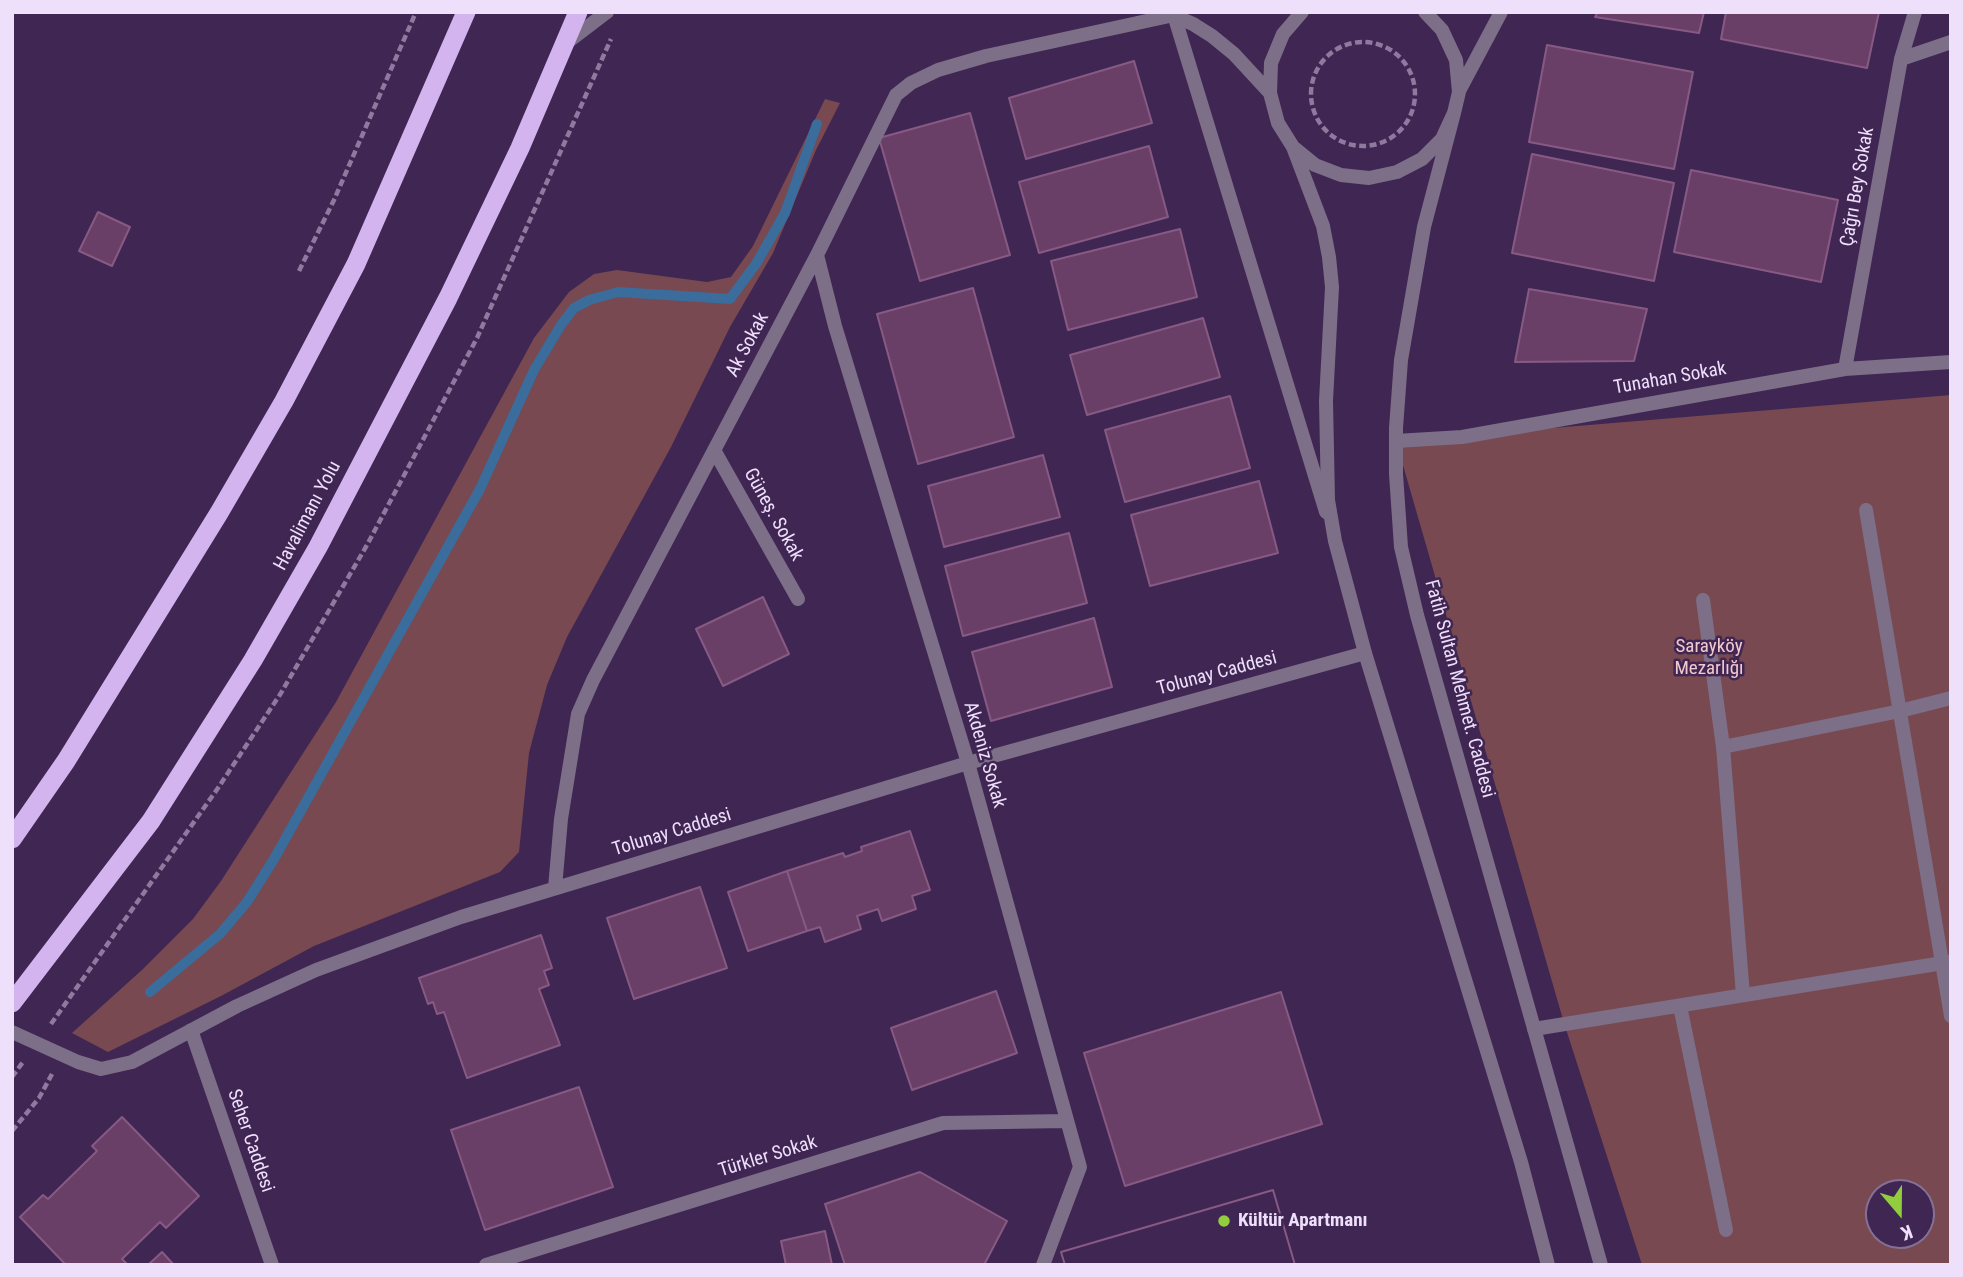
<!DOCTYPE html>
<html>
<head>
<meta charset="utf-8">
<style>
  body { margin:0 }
  #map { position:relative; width:1963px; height:1277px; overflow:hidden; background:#402653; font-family:"Roboto Condensed",sans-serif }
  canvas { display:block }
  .frame { position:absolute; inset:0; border:14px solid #eedffb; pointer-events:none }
  .north { position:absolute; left:1865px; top:1179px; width:70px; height:70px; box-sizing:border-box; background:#402653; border:2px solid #867096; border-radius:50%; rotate:160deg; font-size:19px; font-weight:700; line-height:28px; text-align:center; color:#eedffb }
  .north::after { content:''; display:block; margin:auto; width:24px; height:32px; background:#92cd3e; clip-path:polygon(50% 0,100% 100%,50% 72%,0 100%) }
</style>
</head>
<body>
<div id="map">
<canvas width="1963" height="1277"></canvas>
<div class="frame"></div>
<div class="north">K</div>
</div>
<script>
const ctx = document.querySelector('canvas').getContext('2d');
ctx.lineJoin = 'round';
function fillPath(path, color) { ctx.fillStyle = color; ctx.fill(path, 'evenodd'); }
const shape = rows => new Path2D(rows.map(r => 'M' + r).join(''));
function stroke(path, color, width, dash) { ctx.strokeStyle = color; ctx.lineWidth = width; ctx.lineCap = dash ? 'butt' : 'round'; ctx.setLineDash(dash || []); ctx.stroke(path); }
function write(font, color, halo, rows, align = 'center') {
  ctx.font = font + ' "Roboto Condensed",sans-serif'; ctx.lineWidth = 5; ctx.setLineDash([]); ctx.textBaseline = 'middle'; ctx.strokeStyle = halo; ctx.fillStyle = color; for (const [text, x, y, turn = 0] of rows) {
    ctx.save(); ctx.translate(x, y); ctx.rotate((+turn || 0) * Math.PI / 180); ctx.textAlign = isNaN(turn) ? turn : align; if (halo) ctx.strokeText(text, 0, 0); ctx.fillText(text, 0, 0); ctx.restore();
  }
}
const green = shape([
  [825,99,840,103,816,150,773,253,730,327,671,447,567,637,547,685,529,753,519,852,500,872,314,946,221,996,108,1052,72,1033,143,969,193,919,221,881,336,702,534,338,569,292,594,274,617,270,707,282,731,277,753,246],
  [1951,395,1951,1265,1642,1265,1564,1023,1396,441],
  [1879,1193,1921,1193,1921,1235,1879,1235]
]);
const stream = shape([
  [150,992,220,934,247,902,274,859,480,489,534,370,561,325,574,308,589,300,618,292,730,299,756,264,785,213,817,124]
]);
const building = shape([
  [1598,12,1704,12,1699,33,1595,17,1598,12],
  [1726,12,1879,12,1867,68,1721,39,1726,12],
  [1547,45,1693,72,1674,169,1529,142,1547,45],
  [1134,61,1152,123,1026,159,1009,98,1134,61],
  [970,113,1010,255,920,281,879,138,970,113],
  [1149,146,1168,217,1039,253,1019,182,1149,146],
  [1532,154,1674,183,1654,281,1512,253,1532,154],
  [1691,170,1838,200,1821,282,1674,252,1691,170],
  [98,212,130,227,112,266,79,251,98,212],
  [1180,229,1197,297,1068,330,1051,261,1180,229],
  [973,288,1014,437,918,464,877,314,973,288],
  [1529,289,1647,309,1634,361,1515,362,1529,289],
  [1203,318,1220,377,1087,415,1070,355,1203,318],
  [1230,396,1250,468,1125,502,1105,430,1230,396],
  [1043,455,1060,517,944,547,928,486,1043,455],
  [1259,481,1278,553,1150,586,1131,515,1259,481],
  [1069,533,1087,603,963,636,945,566,1069,533],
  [763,597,789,654,723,686,696,629,763,597],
  [1094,618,1112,687,991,721,972,652,1094,618],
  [910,831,930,890,912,896,916,909,882,921,878,909,857,916,861,929,825,942,820,927,807,931,787,871,843,853,845,857,862,851,861,847,910,831],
  [787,871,807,931,748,951,728,892,787,871],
  [700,887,727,968,634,999,607,918,700,887],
  [541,935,552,968,544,971,549,985,539,989,560,1045,467,1078,444,1012,437,1014,433,1002,428,1004,419,978,541,935],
  [996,991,1017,1053,912,1090,891,1028,996,991],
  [1281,992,1322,1124,1125,1186,1084,1053,1281,992],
  [579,1087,613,1187,485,1230,451,1130,579,1087],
  [122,1117,199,1196,166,1228,160,1222,122,1259,128,1265,66,1265,20,1217,43,1195,48,1199,97,1151,92,1146,122,1117],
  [920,1172,1007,1221,984,1265,845,1265,825,1204,920,1172],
  [1273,1190,1295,1265,1065,1265,1061,1252,1273,1190],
  [1273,1190,1295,1265,1065,1265,1061,1252,1273,1190],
  [825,1231,832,1265,786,1265,781,1241,825,1231],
  [162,1252,174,1265,148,1265,162,1252]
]);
const path = shape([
  '1311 94a52 52 0 1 1 104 0a52 52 0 1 1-104 0Z',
  [299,271,334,200,416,12],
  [51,1024,218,788,281,693,367,545,477,338,611,39],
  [12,1077,23,1062],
  [12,1131,39,1098,52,1074]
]);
const service = shape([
  [1174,15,1326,512],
  [1866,510,1951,1016],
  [1703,600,1723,747,1743,995],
  [1723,747,1900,711,1951,698],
  [1680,1006,1726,1230],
  [1534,1029,1949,962]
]);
const minor = shape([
  [1901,59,1951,42],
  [817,255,835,326,968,763,1080,1167,1043,1265],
  [1845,369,1901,59,1915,12],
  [1396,441,1462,437,1845,369,1951,362],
  [714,450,798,599],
  [555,888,561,819,578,714,593,680,817,255,896,95,911,83,938,70,986,56,1174,15],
  [191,1030,272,1265],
  [12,1032,78,1062,101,1069,132,1062,237,1006,316,970,461,917,968,763,1365,653],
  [486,1265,943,1123,1066,1121]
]);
const tertiary = shape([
  [1165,12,1193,24,1212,36,1234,54,1270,93],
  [1302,12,1283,34,1271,63,1270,93,1278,123,1293,147,1315,165,1341,175,1369,178,1397,172,1422,159,1442,139,1454,113,1459,92,1456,60,1442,30,1425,12],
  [565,44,607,12],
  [1459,91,1501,12],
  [1454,113,1424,227,1401,360,1396,428,1396,474,1401,547,1417,615,1601,1265],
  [1293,147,1323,226,1329,257,1332,287,1326,401,1328,500,1335,541,1365,653,1521,1162,1548,1265]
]);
const trunk = shape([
  [12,839,66,761,219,513,284,401,356,264,466,12],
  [12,1003,151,821,253,660,318,547,448,298,520,148,578,12]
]);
const markers = [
  [1224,1221,7,"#92cd3e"]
];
const streetNames = [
  ["Çağrı Bey Sokak",1858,187,-80],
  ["Ak Sokak",748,345,-62],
  ["Tunahan Sokak",1670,379,-10],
  ["Güneş. Sokak",773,515,61],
  ["Havalimanı Yolu",308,516,-62],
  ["Tolunay Caddesi",1217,674,-15],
  ["Fatih Sultan Mehmet. Caddesi",1459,689,75],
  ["Akdeniz Sokak",984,755,74],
  ["Tolunay Caddesi",672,833,-17],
  ["Seher Caddesi",250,1141,71],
  ["Türkler Sokak",768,1157,-17]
];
const parkNames = [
  ["Sarayköy",1709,647],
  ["Mezarlığı",1709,669]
];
const poiNames = [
  ["Kültür Apartmanı",1238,1221]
];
fillPath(green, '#784950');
stroke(stream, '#3a6c9c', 10);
fillPath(building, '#6a3f67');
stroke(building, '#875a84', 2);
stroke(path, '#8f7a9f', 4.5, [7, 3.5]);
stroke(service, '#7d6f88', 14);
stroke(minor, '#7d6f88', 14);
stroke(tertiary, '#7d6f88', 14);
stroke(trunk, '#d4b4ee', 19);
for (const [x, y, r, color] of markers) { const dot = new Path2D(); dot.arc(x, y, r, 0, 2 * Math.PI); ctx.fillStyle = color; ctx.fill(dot); stroke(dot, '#402653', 2.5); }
write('19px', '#eedffb', '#402653', streetNames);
write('19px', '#f3c8cd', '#402653', parkNames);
write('bold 19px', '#eedffb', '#402653', poiNames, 'left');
</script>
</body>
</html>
